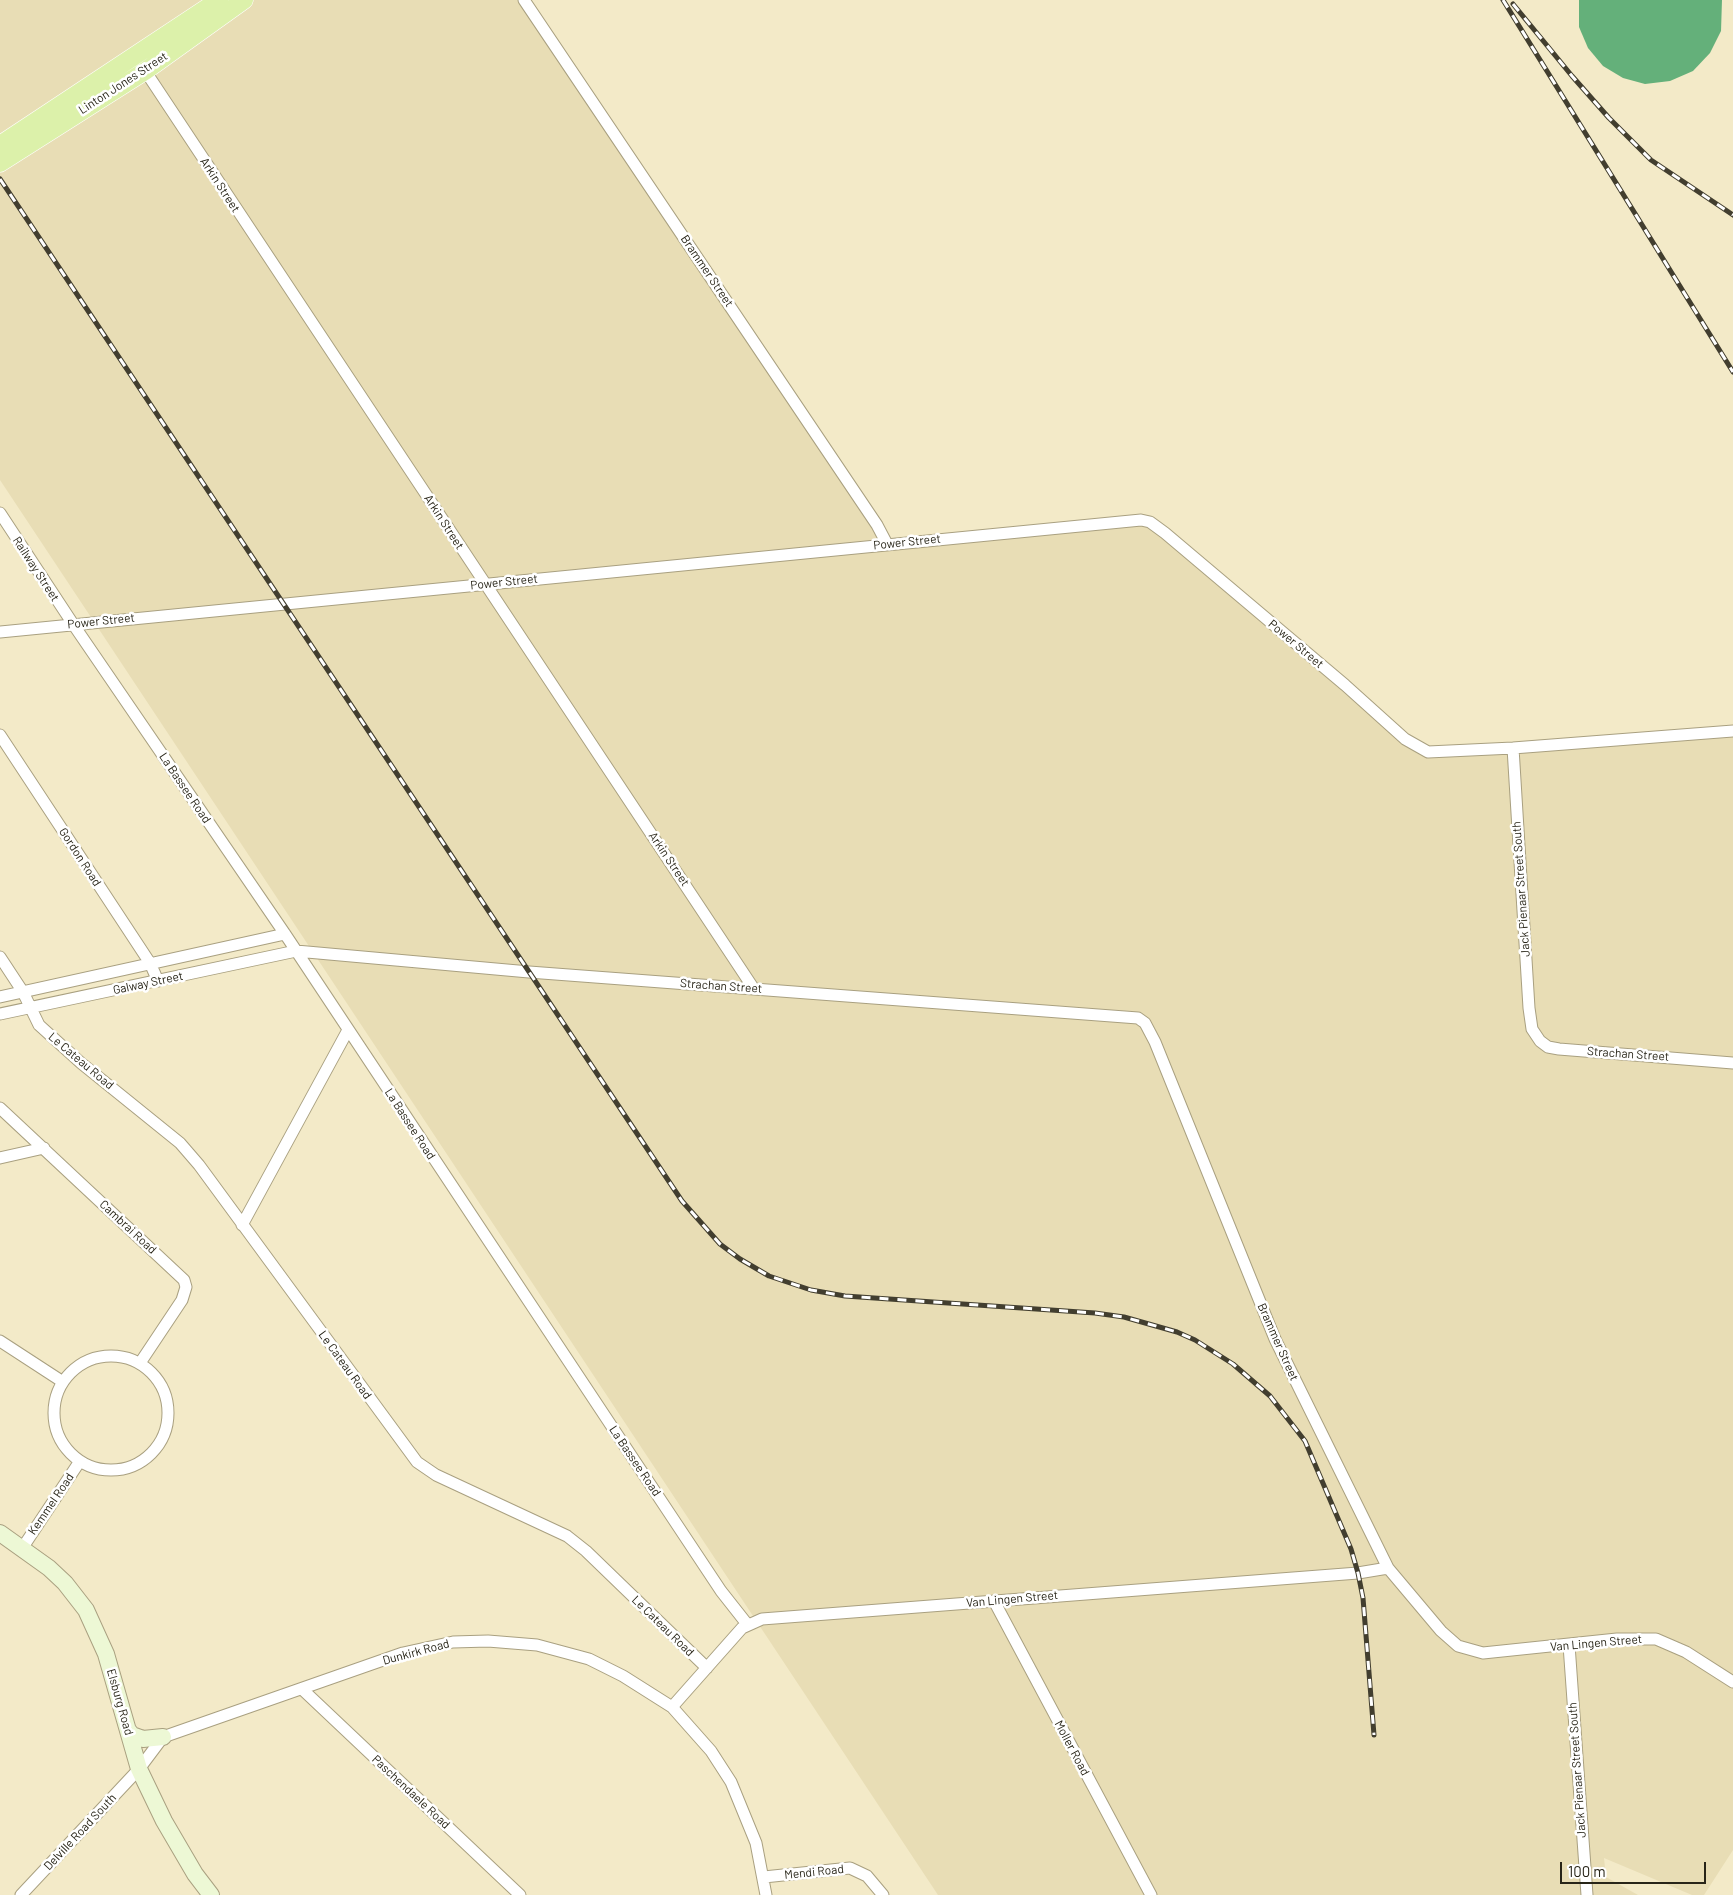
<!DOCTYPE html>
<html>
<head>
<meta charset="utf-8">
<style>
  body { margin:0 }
  #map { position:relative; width:1733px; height:1895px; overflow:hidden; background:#f3eac8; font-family:Barlow,sans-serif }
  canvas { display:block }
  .scale { position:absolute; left:1560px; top:1862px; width:146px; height:22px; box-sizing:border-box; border:2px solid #282518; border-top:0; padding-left:6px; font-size:15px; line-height:18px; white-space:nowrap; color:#282518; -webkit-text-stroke:4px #fff; paint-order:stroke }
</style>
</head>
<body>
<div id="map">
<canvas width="1733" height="1895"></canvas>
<div class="scale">100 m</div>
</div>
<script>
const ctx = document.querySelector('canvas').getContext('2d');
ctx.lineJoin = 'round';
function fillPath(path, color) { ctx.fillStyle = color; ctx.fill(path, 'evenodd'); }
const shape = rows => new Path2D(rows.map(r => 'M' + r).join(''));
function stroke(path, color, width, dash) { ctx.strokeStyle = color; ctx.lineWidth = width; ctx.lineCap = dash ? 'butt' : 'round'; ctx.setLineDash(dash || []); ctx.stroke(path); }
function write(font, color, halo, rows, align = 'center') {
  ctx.font = font + ' Barlow,sans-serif'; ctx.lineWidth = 5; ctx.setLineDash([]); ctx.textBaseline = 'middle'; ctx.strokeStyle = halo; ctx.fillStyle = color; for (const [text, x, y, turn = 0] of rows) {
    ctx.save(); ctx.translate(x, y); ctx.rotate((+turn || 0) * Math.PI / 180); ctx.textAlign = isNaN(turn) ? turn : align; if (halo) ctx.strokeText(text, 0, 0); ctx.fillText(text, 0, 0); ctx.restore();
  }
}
const built = shape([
  [0,0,521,0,891,549,1152,524,1429,751,1733,731,1733,1850,1704,1895,1692,1895,1604,1858,1606,1877,1638,1895,938,1895,0,480]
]);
const water = shape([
  [1579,0,1722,0,1721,31,1710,53,1693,71,1670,81,1645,84,1623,78,1603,66,1588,48,1579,27]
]);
const minor = shape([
  [524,0,877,525,887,544],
  [142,66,754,989],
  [0,513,73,624,285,934,650,1484,721,1591,747,1624],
  [0,632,1141,520,1150,522,1165,533,1345,685,1405,739,1428,752,1513,748,1733,731],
  [0,735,150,963,158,981],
  [1513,748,1529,1008,1532,1029,1540,1041,1548,1047,1559,1049,1733,1063],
  [0,957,23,992,39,1025,81,1063,180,1143,199,1165,417,1462,436,1475,567,1536,586,1551,707,1668],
  [0,997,285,934],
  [0,1014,296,951,529,972,1138,1018,1145,1023,1155,1042,1275,1339,1388,1568,1441,1631,1458,1646,1483,1653,1617,1639,1656,1639,1686,1652,1733,1682],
  [0,1108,184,1280,186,1287,182,1300,140,1363],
  [0,1158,44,1148],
  [242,1225,348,1030],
  [0,1341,63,1382],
  '54 1413a57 57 0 1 1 114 0a57 57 0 1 1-114 0Z',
  [23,1547,80,1461],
  [994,1601,1151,1895],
  [1569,1645,1587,1895],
  [302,1689,520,1895],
  [672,1707,742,1628,762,1619,1358,1573,1388,1568],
  [764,1877,850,1868,867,1876,883,1895],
  [21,1895,139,1769,163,1737,403,1653,453,1642,488,1641,537,1645,589,1659,623,1676,672,1707,711,1751,731,1782,756,1843,766,1895]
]);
const secondary = shape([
  [0,1533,49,1568,65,1583,86,1610,106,1654,139,1769,164,1821,195,1874,211,1895],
  [128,1730,132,1735,143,1739,163,1737]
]);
const primary = shape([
  [0,145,219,0],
  [0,163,145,71,244,0]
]);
const rail = shape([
  [1503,0,1733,372],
  [1513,4,1572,76,1609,118,1651,160,1733,215],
  [0,179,682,1201,720,1244,740,1259,769,1276,811,1290,845,1296,1095,1313,1124,1317,1177,1332,1195,1340,1233,1364,1270,1396,1305,1441,1351,1549,1358,1573,1363,1598,1374,1735]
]);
const streetNames = [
  ["Linton Jones Street",123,83,-33],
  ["Arkin Street",220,185,57],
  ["Brammer Street",707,271,56],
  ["Arkin Street",444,522,57],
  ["Power Street",907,542,-6],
  ["Railway Street",36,569,57],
  ["Power Street",504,582,-6],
  ["Power Street",101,621,-6],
  ["Power Street",1296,644,40],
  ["La Bassee Road",185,788,56],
  ["Gordon Road",80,857,57],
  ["Arkin Street",669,859,56],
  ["Jack Pienaar Street South",1521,889,-94],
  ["Galway Street",148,983,-12],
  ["Strachan Street",721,986,4],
  ["Strachan Street",1628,1054,4],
  ["Le Cateau Road",81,1061,40],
  ["La Bassee Road",410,1124,57],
  ["Cambrai Road",128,1227,43],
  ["Brammer Street",1278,1342,66],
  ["Le Cateau Road",345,1365,54],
  ["La Bassee Road",635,1461,56],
  ["Kemmel Road",51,1504,-56],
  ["Van Lingen Street",1012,1599,-5],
  ["Le Cateau Road",663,1626,44],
  ["Van Lingen Street",1596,1643,-5],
  ["Dunkirk Road",416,1652,-15],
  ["Elsburg Road",120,1702,74],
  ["Moller Road",1072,1748,62],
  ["Jack Pienaar Street South",1577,1770,-94],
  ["Paschendaele Road",411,1792,43],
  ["Delville Road South",80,1832,-47],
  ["Mendi Road",814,1872,-6]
];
fillPath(built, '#e8ddb5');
fillPath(water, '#64b07a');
stroke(minor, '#a9a080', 13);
stroke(secondary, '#a9a080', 18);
stroke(primary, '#fff', 19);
stroke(minor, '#fff', 11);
stroke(secondary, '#edf8d5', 16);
stroke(primary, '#dcf1aa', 18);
stroke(rail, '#423e2f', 5);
stroke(rail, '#fff', 3, [9]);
write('12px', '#282518', '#fff', streetNames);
</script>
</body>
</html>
